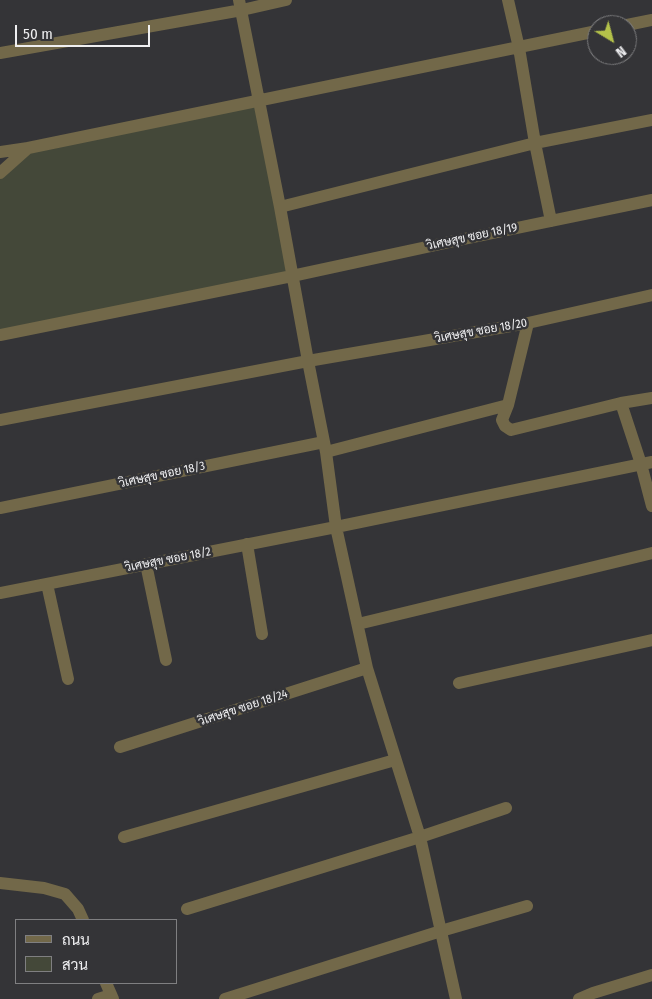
<!DOCTYPE html>
<html>
<head>
<meta charset="utf-8">
<style>
  body { margin:0 }
  #map { position:relative; width:652px; height:999px; overflow:hidden; background:#343437; font-family:"Fira Sans Condensed",Sarabun,sans-serif }
  canvas { display:block }
  .legend { position:absolute; left:15px; top:919px; width:162px; height:65px; box-sizing:border-box; background:#343437; border:1px solid #7f7f81; margin:0; padding:6px 9px; list-style:none; font-size:15px; color:#efeff1 }
  .legend li { display:flex; align-items:center; gap:10px; height:25px }
  .legend b { width:25px; border:1px solid #7f7f81 }
  .north { position:absolute; left:587px; top:15px; width:50px; height:50px; box-sizing:border-box; background:#343437; border:1px solid #7f7f81; border-radius:50%; rotate:143deg; font-size:14px; font-weight:700; line-height:20px; text-align:center; color:#efeff1 }
  .north::after { content:''; display:block; margin:auto; width:18px; height:22px; background:#b4c24a; clip-path:polygon(50% 0,100% 100%,50% 72%,0 100%) }
  .scale { position:absolute; left:15px; top:25px; width:135px; height:22px; box-sizing:border-box; border:2px solid #efeff1; border-top:0; padding-left:6px; font-size:15px; line-height:18px; white-space:nowrap; color:#efeff1; -webkit-text-stroke:4px #343437; paint-order:stroke }
</style>
</head>
<body>
<div id="map">
<canvas width="652" height="999"></canvas>
<ul class="legend">
<li><b style="height:6px;background:#726849"></b>ถนน</li>
<li><b style="height:14px;background:#444839"></b>สวน</li>
</ul>
<div class="north">N</div>
<div class="scale">50 m</div>
</div>
<script>
const ctx = document.querySelector('canvas').getContext('2d');
ctx.lineJoin = 'round';
function fillPath(path, color) { ctx.fillStyle = color; ctx.fill(path, 'evenodd'); }
const shape = rows => new Path2D(rows.map(r => 'M' + r).join(''));
function stroke(path, color, width, dash) { ctx.strokeStyle = color; ctx.lineWidth = width; ctx.lineCap = dash ? 'butt' : 'round'; ctx.setLineDash(dash || []); ctx.stroke(path); }
function write(font, color, halo, rows, align = 'center') {
  ctx.font = font + ' "Fira Sans Condensed",Sarabun,sans-serif'; ctx.lineWidth = 5; ctx.setLineDash([]); ctx.textBaseline = 'middle'; ctx.strokeStyle = halo; ctx.fillStyle = color; for (const [text, x, y, turn = 0] of rows) {
    ctx.save(); ctx.translate(x, y); ctx.rotate((+turn || 0) * Math.PI / 180); ctx.textAlign = isNaN(turn) ? turn : align; if (halo) ctx.strokeText(text, 0, 0); ctx.fillText(text, 0, 0); ctx.restore();
  }
}
const green = shape([
  [259,101,292,276,0,335,0,173,28,148]
]);
const minor = shape([
  [239,0,280,207,308,361,326,452,336,527,367,668,420,837,456,999],
  [508,0,519,48,535,143,551,221],
  [627,25,652,20],
  [0,53,242,10,286,0],
  [0,152,28,148],
  [0,173,28,148,597,31],
  [280,207,535,143,652,120],
  [528,323,508,405,502,420,505,426,511,430,621,403,652,398],
  [0,335,292,276,459,240,652,200],
  [621,403,641,464,652,506],
  [0,420,308,361,528,323,652,295],
  [326,452,508,405],
  [0,508,324,442],
  [247,544,262,634],
  [146,564,166,660],
  [47,584,68,679],
  [0,593,336,527,652,462],
  [358,624,652,553],
  [459,683,652,640],
  [120,747,367,668],
  [124,837,395,760],
  [0,883,44,888,65,894,78,909,83,920],
  [187,909,420,837,506,808],
  [106,983,113,999],
  [98,999,111,995],
  [225,999,441,931,527,906],
  [579,999,593,993,652,975]
]);
const streetNames = [
  ["วิเศษสุข ซอย 18/19",472,237,-12],
  ["วิเศษสุข ซอย 18/20",481,331,-10],
  ["วิเศษสุข ซอย 18/3",162,475,-12],
  ["วิเศษสุข ซอย 18/2",168,560,-11],
  ["วิเศษสุข ซอย 18/24",243,708,-18]
];
fillPath(green, '#444839');
stroke(minor, '#726849', 12);
write('12px', '#efeff1', '#343437', streetNames);
</script>
</body>
</html>
